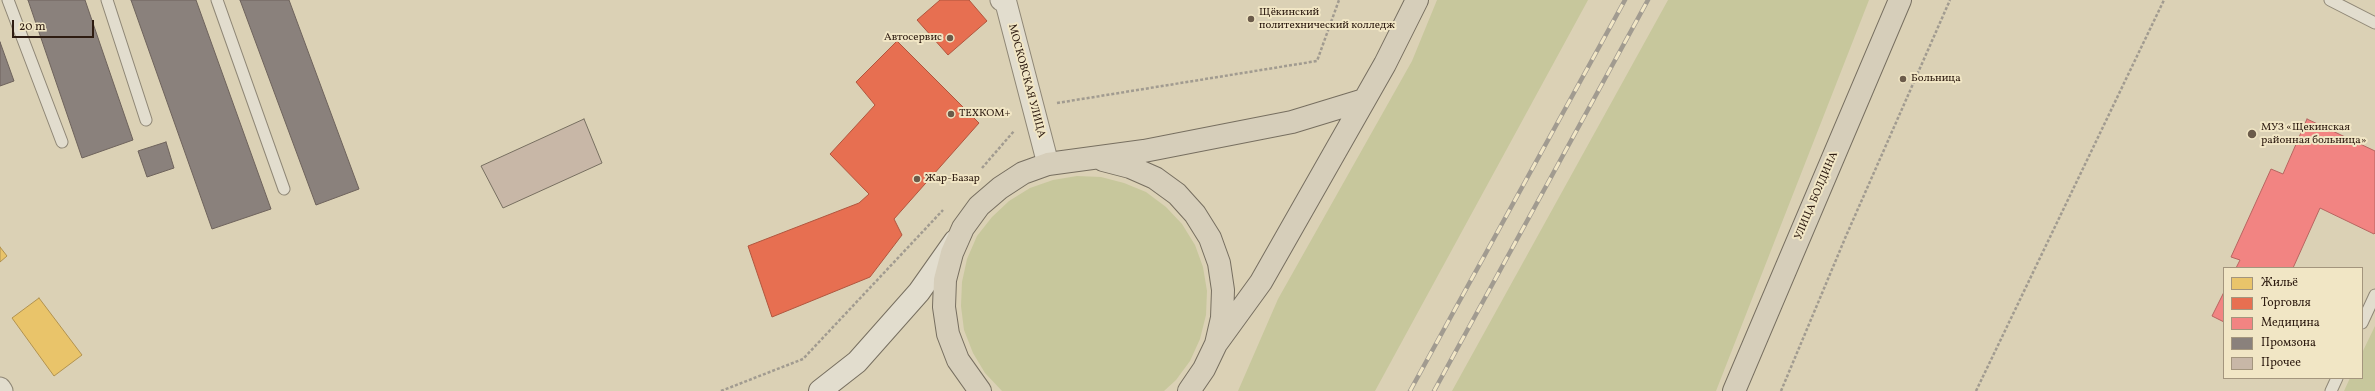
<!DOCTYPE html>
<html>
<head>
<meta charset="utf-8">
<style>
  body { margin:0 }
  #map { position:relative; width:2375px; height:391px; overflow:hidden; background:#dbd1b5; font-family:Vollkorn,serif }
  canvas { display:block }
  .legend { position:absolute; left:2223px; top:267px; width:140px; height:112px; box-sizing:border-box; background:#f1e6c5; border:1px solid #a3957d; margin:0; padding:5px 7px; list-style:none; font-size:12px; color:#2e1c11 }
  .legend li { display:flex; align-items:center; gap:8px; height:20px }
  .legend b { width:20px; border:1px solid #a3957d }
  .scale { position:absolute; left:12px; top:20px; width:82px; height:18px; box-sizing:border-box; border:2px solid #2e1c11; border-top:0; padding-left:5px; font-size:12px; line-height:14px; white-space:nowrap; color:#2e1c11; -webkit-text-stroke:3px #f1e6c5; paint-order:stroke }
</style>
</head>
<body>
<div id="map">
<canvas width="2375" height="391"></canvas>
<ul class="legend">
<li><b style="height:11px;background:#e9c46a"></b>Жильё</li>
<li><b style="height:11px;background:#e76f51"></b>Торговля</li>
<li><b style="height:11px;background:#f28482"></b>Медицина</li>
<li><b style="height:11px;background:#8a817c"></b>Промзона</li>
<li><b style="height:11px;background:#c8b7a7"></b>Прочее</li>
</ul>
<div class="scale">20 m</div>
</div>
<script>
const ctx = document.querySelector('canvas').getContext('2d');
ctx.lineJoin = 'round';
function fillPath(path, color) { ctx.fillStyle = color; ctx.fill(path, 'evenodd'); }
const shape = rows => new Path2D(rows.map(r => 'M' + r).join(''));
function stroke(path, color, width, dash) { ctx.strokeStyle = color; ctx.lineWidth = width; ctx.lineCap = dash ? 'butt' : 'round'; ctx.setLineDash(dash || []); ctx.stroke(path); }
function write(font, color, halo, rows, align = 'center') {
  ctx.font = font + ' Vollkorn,serif'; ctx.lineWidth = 4; ctx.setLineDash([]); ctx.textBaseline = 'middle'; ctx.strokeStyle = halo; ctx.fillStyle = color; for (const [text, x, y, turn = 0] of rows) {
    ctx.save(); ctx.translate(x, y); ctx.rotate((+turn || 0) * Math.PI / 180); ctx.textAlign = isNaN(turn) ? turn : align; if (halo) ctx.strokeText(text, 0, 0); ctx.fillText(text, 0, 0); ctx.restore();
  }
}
const green = shape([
  [1437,0,1588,0,1375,391,1238,391,1278,299,1412,61],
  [1668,0,1869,0,1716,391,1452,391],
  [1077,176,1101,177,1124,183,1146,192,1166,207,1182,224,1195,245,1203,267,1207,291,1206,315,1200,339,1190,361,1176,380,1164,391,1002,391,985,373,973,353,964,330,961,306,962,282,967,259,977,236,992,217,1009,201,1030,188,1053,180],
  [2375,326,2375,391,2344,391,2350,378,2362,378,2362,353]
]);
const homes = shape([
  [0,247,7,256,0,262,0,247],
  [39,298,82,355,54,376,12,318,39,298]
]);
const shops = shape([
  [940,0,969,0,987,21,948,55,917,20,940,0],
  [897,41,979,123,894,219,902,235,870,277,772,317,748,246,859,203,869,194,830,154,875,105,856,82,897,41]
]);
const health = shape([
  [2307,119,2375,151,2375,233,2374,234,2320,208,2293,268,2236,268,2240,260,2231,257,2271,169,2283,174,2307,119],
  [2224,292,2224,322,2212,316,2224,292]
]);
const industry = shape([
  [28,0,85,0,133,140,82,158,28,0],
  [131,0,196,0,271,209,212,229,131,0],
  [240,0,289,0,359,189,316,205,240,0],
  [0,42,14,81,0,86,0,42],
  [166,142,174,168,147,177,138,151,166,142]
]);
const building = shape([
  [584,119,602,163,503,208,481,166,584,119]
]);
const path = shape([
  [1057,103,1317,61,1339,0],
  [982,168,1014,131],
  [721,391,803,359,943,210],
  [1781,391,1846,236,1950,0],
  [1976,391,2164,0]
]);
const lane = shape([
  [8,0,62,142],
  [107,0,146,120],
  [217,0,284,189],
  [2330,0,2375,23],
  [2362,323,2375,295],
  [2331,391,2337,378]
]);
const street = shape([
  [1001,0,1006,3,1048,164],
  [0,388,2,391]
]);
const secondary = shape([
  [820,391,857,362,919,292,955,241]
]);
const primary = shape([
  [1103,160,1130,167,1155,178,1177,194,1195,214,1210,238,1219,263,1223,290,1222,318,1216,344,1204,369,1189,391],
  [1216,344,1261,282,1385,64,1417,0],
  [980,391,958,360,948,334,944,307,945,280,952,253,963,228,979,206,1000,188,1023,173,1048,164,1144,151,1292,122,1364,100],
  [1734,391,1900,0]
]);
const rail = shape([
  [1410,391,1625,0],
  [1434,391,1648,0]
]);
const markers = [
  [1251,19,4,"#6b5b4a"],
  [950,38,4,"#6b5b4a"],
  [1903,79,4,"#6b5b4a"],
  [951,114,4,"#6b5b4a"],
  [2252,134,5,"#6b5b4a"],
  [917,179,4,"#6b5b4a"]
];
const poiNames = [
  ["Щёкинский",1259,13],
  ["политехнический колледж",1259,26],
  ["Автосервис",942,38,"right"],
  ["Больница",1911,79],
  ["ТЕХКОМ+",959,114],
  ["МУЗ «Щекинская",2261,128],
  ["районная больница»",2261,141],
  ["Жар-Базар",925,179]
];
const streetNames = [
  ["МОСКОВСКАЯ УЛИЦА",1026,81,75],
  ["УЛИЦА БОЛДИНА",1817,196,-67]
];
fillPath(green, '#c7c79c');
fillPath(homes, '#e9c46a');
stroke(homes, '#b1924f', 1);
fillPath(shops, '#e76f51');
stroke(shops, '#b0563e', 1);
fillPath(health, '#f28482');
stroke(health, '#b76560', 1);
fillPath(industry, '#8a817c');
stroke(industry, '#6e635c', 1);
fillPath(building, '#c8b7a7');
stroke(building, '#776f60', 1);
stroke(lane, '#8f8776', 13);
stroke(street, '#8f8776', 23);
stroke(secondary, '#776f60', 24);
stroke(primary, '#776f60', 24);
stroke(path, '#a19b90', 2.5, [3, 2]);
stroke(lane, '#e2ddce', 11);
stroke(street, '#e2ddce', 21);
stroke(secondary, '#e2ddce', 22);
stroke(primary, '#d6ceba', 22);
stroke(rail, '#a19b90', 4.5);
stroke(rail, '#f1e6c5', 3, [9]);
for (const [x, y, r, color] of markers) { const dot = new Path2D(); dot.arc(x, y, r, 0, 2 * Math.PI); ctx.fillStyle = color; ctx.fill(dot); stroke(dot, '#f1e6c5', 1.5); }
write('11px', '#2e1c11', '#f1e6c5', poiNames, 'left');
write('11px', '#2e1c11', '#f1e6c5', streetNames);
</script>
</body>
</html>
